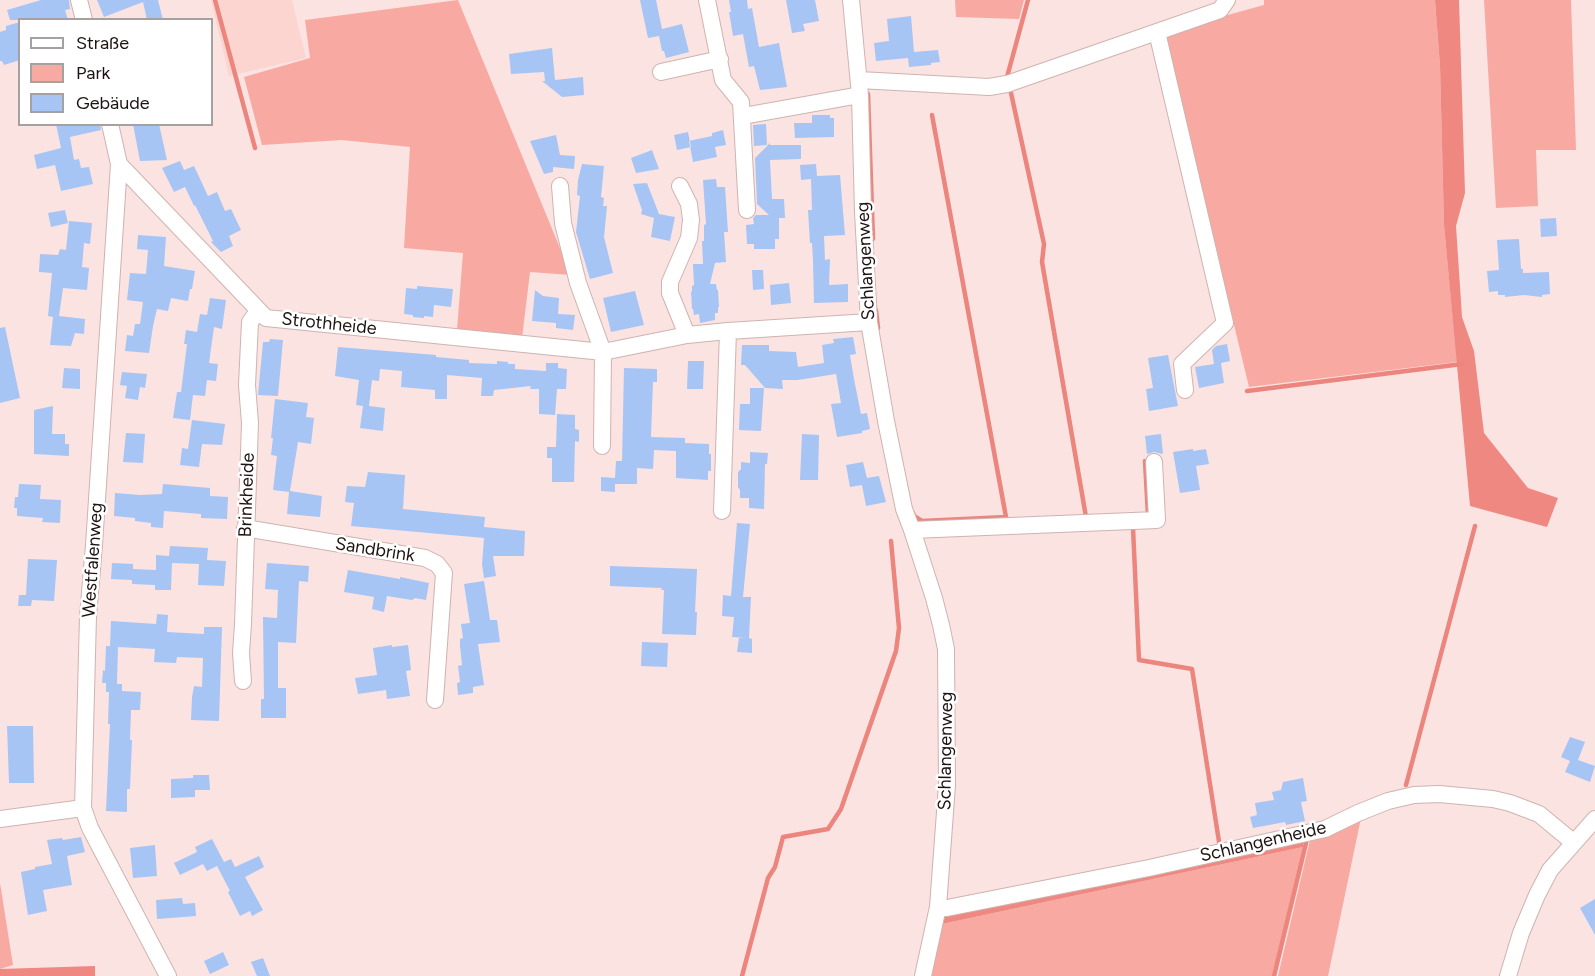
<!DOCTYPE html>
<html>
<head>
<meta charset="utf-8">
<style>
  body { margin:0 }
  #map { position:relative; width:1595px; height:976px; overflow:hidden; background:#fbe3e1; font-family:Figtree,sans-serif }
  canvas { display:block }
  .legend { position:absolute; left:18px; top:18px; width:195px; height:108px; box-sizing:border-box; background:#fff; border:2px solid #a5a1a0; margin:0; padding:8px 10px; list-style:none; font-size:18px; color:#1d1312 }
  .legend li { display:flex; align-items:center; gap:12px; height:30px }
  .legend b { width:30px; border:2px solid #a5a1a0 }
</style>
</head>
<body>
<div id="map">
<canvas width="1595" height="976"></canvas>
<ul class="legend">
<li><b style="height:8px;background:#fff"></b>Straße</li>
<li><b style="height:16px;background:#f7a9a2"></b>Park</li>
<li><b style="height:16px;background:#a6c5f5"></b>Gebäude</li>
</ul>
</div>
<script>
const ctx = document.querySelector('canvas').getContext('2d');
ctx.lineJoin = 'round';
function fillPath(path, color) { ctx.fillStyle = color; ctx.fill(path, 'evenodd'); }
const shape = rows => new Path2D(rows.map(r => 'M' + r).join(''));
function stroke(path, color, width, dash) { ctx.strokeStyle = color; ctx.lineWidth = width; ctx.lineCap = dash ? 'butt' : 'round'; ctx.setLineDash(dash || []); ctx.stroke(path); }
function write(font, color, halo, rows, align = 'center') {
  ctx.font = font + ' Figtree,sans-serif'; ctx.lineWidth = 5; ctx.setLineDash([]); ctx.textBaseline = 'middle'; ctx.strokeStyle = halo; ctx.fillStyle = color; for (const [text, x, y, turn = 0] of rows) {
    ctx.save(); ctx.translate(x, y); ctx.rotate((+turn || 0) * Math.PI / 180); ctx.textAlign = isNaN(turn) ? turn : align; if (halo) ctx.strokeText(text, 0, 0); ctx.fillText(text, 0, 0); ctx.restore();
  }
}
const built = shape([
  [211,0,292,0,306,58,229,76]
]);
const green = shape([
  [458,0,571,275,530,272,522,338,457,330,463,253,404,248,410,147,342,140,262,145,244,77,310,58,305,20],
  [955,0,1024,0,1019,19,956,17],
  [1264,0,1435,0,1440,66,1444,225,1457,362,1249,387,1166,43,1170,31,1264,5],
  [1484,0,1571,0,1576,150,1536,150,1538,206,1496,208],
  [1361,818,1328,976,1278,976,1310,840],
  [1303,847,1272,976,931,976,942,924],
  [0,883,13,965,0,969]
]);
const forest = shape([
  [1435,0,1459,0,1465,193,1456,226,1462,317,1474,351,1484,433,1528,488,1558,498,1547,527,1470,506,1444,225,1440,66],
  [1304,840,1303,847,942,924,945,916],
  [95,966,95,976,0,976,0,969]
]);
const stream = shape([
  [215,0,255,148],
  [1007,77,1028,0],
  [1011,93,1044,244,1042,262,1086,517,1088,517],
  [868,94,873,239],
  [876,310,878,328],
  [1247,391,1462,364],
  [913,513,914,516,922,521,1006,517,932,115],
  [1144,515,1148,515,1145,461],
  [1133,528,1139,660,1192,669,1220,848],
  [1406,785,1475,526],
  [742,976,768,878,775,867,783,837,828,829,841,809,896,651,899,628,891,541],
  [1274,976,1306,843]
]);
const building = shape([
  [41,0,69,0,70,9,65,10,68,20,10,20,7,10],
  [97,0,158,0,163,20,147,20,143,2,104,17],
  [640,0,656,0,662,29,682,24,689,52,666,58,664,51,662,51,659,36,648,38],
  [729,0,747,0,748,9,752,8,759,47,779,43,787,87,760,90,754,66,749,67,743,34,733,36,729,12,731,12],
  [786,0,815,0,819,21,803,24,805,31,792,33],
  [911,16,914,52,938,50,940,62,931,63,931,65,909,67,908,58,876,61,874,43,889,41,887,19],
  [20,22,20,60,4,65,2,61,0,61,0,32,6,30,6,26],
  [552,48,555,80,583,77,584,95,562,97,542,81,545,81,544,72,511,74,509,54],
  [812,115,830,115,830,118,834,118,834,137,795,138,794,123,812,123],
  [56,124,100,124,101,130,70,137,74,160,79,159,81,168,89,167,93,184,61,191,55,165,37,169,34,155,61,148],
  [133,124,159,124,167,160,140,161],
  [766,124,767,145,754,146,753,125],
  [723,130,726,145,715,147,717,157,693,162,689,141,712,136,712,133],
  [688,132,691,147,677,150,674,135],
  [556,135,560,155,575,156,574,169,553,167,553,172,544,174,530,141],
  [770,143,770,145,801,145,801,159,770,160,772,199,784,199,785,218,779,218,779,239,775,239,775,249,754,249,754,244,747,244,746,225,754,224,753,218,756,215,769,215,757,204,755,158],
  [652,150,659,169,636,173,631,158],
  [180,161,184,170,194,166,208,196,217,192,225,211,231,209,241,230,229,236,233,246,221,252,211,242,213,241,195,205,194,206,185,187,174,192,162,168],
  [582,164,604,166,601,197,604,198,603,206,607,206,604,237,613,273,590,279,576,232,580,196,577,195,578,180],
  [816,164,817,176,840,175,845,235,824,236,825,260,830,259,829,285,848,284,848,302,814,303,813,260,812,243,810,243,808,210,812,210,811,179,801,180,800,165],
  [716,179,717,187,725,187,728,232,724,232,726,262,715,263,710,284,716,284,717,290,718,290,719,307,718,307,718,313,715,313,715,320,700,323,699,314,694,315,693,309,692,309,691,292,692,291,692,286,694,285,693,264,703,264,702,241,704,241,704,225,706,224,703,180],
  [647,183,659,214,675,217,670,241,651,237,654,218,641,214,642,210,633,184],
  [65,210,68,223,51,227,48,213],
  [1556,218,1557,236,1541,237,1540,219],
  [69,221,92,223,90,244,84,243,82,267,89,268,87,290,63,288,59,316,85,319,84,334,75,333,71,346,50,345,53,317,48,316,52,273,39,272,40,254,58,255,60,249,66,250],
  [138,235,166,237,164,266,195,271,192,289,190,289,188,301,171,298,168,311,157,309,153,326,149,353,125,351,127,335,133,336,135,324,140,324,143,302,127,300,130,273,146,274,148,250,137,249],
  [1519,239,1521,269,1523,269,1523,273,1549,272,1550,294,1542,295,1542,297,1524,295,1505,297,1505,295,1498,295,1498,291,1489,292,1487,271,1499,270,1497,240],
  [752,270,763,270,764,289,753,290],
  [789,283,791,303,771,305,770,285],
  [417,286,453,289,451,307,434,305,433,317,424,316,424,318,413,317,413,315,404,314,406,288,417,289],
  [535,290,543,296,559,298,558,314,575,315,573,330,556,328,556,323,532,321],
  [635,291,644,325,611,332,603,298],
  [210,298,226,300,222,329,214,327,209,363,218,364,216,381,207,380,205,396,193,395,190,420,173,418,177,392,181,392,187,344,184,344,186,330,197,332,200,314,207,315],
  [5,327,20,398,0,403,0,328],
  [853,337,856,354,850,355,854,379,861,414,867,413,870,429,862,431,862,433,837,437,831,404,841,403,836,374,798,380,782,380,783,389,765,388,745,365,741,365,742,345,769,345,769,351,796,352,798,367,824,363,822,345,834,343,833,339],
  [270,339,283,340,278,396,258,395,263,342,269,342],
  [1227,344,1230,361,1221,363,1224,383,1199,388,1195,367,1214,364,1212,350,1216,346],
  [338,347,436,355,436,357,469,360,469,363,497,364,497,361,508,362,508,364,515,364,515,369,546,371,546,363,558,363,558,368,567,369,566,389,557,389,555,415,539,414,539,389,530,389,531,386,494,390,493,396,481,396,482,378,447,375,447,399,435,399,435,390,401,387,402,371,380,369,379,381,372,380,369,406,385,408,383,431,360,428,363,406,356,405,359,380,335,376],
  [1168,355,1178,406,1149,411,1146,389,1153,388,1148,358],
  [688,361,704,361,703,389,687,389],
  [64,368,80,369,80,389,62,388],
  [624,368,657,369,657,382,653,382,651,437,685,438,685,443,709,444,709,454,711,454,711,471,708,471,708,480,676,478,676,451,654,450,653,469,637,468,637,484,615,484,615,492,601,491,601,477,615,478,616,461,622,461],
  [122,372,147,374,145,388,140,387,138,400,125,398,127,386,120,385],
  [750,388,764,388,761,431,739,430,740,404,750,404],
  [275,399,308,403,306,417,314,418,311,444,298,442,290,491,322,496,320,517,287,514,289,492,273,490,277,456,271,455,273,438,271,438],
  [53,406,52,434,65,434,65,444,69,444,69,456,34,454,34,410],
  [557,414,575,415,575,429,579,430,579,442,575,441,574,482,552,482,552,458,547,458,547,447,556,447],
  [192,420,225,424,222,445,202,444,199,467,180,465,182,448,188,449],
  [126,433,145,434,143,463,123,462],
  [802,434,819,435,818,480,800,480],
  [1161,434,1163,454,1154,452,1147,454,1145,436],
  [1193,449,1193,451,1206,449,1209,464,1196,466,1200,490,1180,493,1173,452],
  [750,452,768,453,767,464,765,464,764,509,749,508,749,498,740,498,740,490,738,487,738,472,741,469,741,462,750,463],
  [863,462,867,478,879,476,886,502,866,506,862,485,850,487,846,465],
  [368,472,405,475,403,509,485,517,484,527,525,531,524,556,493,556,496,576,484,578,482,564,484,538,351,526,354,503,345,502,347,486,365,487],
  [19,484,41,485,40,499,61,500,60,523,42,522,43,518,17,516,17,508,14,508,15,497,18,497],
  [163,484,210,488,210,496,228,497,227,519,201,518,201,514,164,511,163,528,151,527,151,523,135,521,135,518,114,516,115,493,140,495,162,494],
  [737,523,750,524,743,597,751,597,749,638,752,639,752,653,737,652,739,638,746,638,732,637,734,617,722,616,723,595,731,596],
  [170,546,208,548,207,560,226,561,224,586,198,585,199,564,172,563,171,590,155,590,155,585,132,584,132,580,111,579,112,563,133,564,133,569,156,570,156,555,169,556],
  [28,559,57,560,54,601,32,600,31,606,18,606,19,595,26,595],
  [267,563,309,566,308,582,299,581,296,643,278,642,278,688,286,688,286,718,261,718,261,699,264,699,263,617,277,618,278,590,265,589],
  [610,566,697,569,695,612,697,612,696,635,662,634,664,590,661,590,662,588,610,586],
  [348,570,400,579,400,577,429,583,426,600,415,598,412,600,387,596,384,612,372,609,374,597,344,592],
  [484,581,490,620,497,620,500,642,478,644,484,685,473,687,473,693,458,695,457,683,460,682,458,666,462,665,460,646,460,639,463,638,461,624,470,623,464,584],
  [157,614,168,615,167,632,204,634,204,627,222,627,219,721,191,720,192,697,194,686,202,687,203,658,177,657,176,663,154,662,155,649,118,647,117,684,122,684,122,691,141,692,140,710,131,710,130,740,132,740,130,789,127,789,127,812,106,811,110,724,108,724,109,692,106,692,106,683,102,683,103,670,105,671,106,646,110,646,111,621,156,624],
  [642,642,668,643,667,667,641,666],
  [392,645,392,647,408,645,411,670,406,671,410,696,387,699,386,690,358,694,355,678,377,675,373,648],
  [7,726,33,726,34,783,9,783],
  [1570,737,1585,742,1578,760,1595,766,1590,782,1565,772,1570,761,1561,757],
  [193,775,209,775,210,790,195,790,195,797,171,798,171,779,193,778],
  [1303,778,1307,801,1301,802,1305,821,1286,825,1285,822,1253,828,1250,817,1257,815,1255,803,1274,800,1272,792,1281,790,1283,782],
  [81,837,85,852,67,856,72,885,43,890,47,911,28,915,21,872,35,869,35,867,52,864,47,840,62,838,63,840],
  [212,839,224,862,231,859,235,867,259,856,264,867,245,877,263,910,252,916,250,911,240,916,228,892,230,891,217,866,207,871,203,864,180,875,174,863,197,852,195,847],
  [155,845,157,876,133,878,130,848],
  [182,898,183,904,195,903,196,916,157,919,156,900],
  [1595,899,1595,935,1580,908],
  [223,952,229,965,210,974,204,961],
  [263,958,270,976,257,976,251,962]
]);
const street = shape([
  [79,0,84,20],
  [707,0,723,80,741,102,747,210],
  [851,0,860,95,863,212,869,322,886,421,904,509,912,530,934,598,941,625,946,649,947,785,938,907,923,976],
  [1157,32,1225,323,1182,364,1185,390],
  [661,72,720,59],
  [859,80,989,87,1007,84,1220,10,1227,0],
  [743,116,860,95],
  [110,124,119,164,94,545,88,616,83,808,90,828,168,976],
  [119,164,266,318,603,352,687,335,728,331,869,322],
  [560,186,563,223,578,283,603,352,602,446],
  [680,186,689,204,691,220,689,238,670,282,670,293,687,335],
  [722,511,728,331],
  [245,528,425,558,437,564,444,573,435,700],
  [912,530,1157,520,1154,462],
  [243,681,241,653,243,624,250,423,247,385,250,322,258,311],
  [0,819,83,808],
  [938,907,947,908,1149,868,1325,829,1358,813,1388,801,1414,795,1439,794,1493,799,1510,803,1539,814,1573,842],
  [1508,976,1521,933,1537,895,1550,870,1595,819]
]);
const streetNames = [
  ["Schlangenweg",866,261,-93],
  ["Strothheide",329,324,6],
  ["Brinkheide",247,495,-88],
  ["Sandbrink",375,550,9],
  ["Westfalenweg",93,560,-86],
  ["Schlangenweg",946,751,-89],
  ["Schlangenheide",1263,842,-13]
];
fillPath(built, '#fcd5d1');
fillPath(green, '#f7a9a2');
fillPath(forest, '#ee8880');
stroke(stream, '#eb857d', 4.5);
fillPath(building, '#a6c5f5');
stroke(street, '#cfb3af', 18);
stroke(street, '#fff', 16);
write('18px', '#1d1312', '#fff', streetNames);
</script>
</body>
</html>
